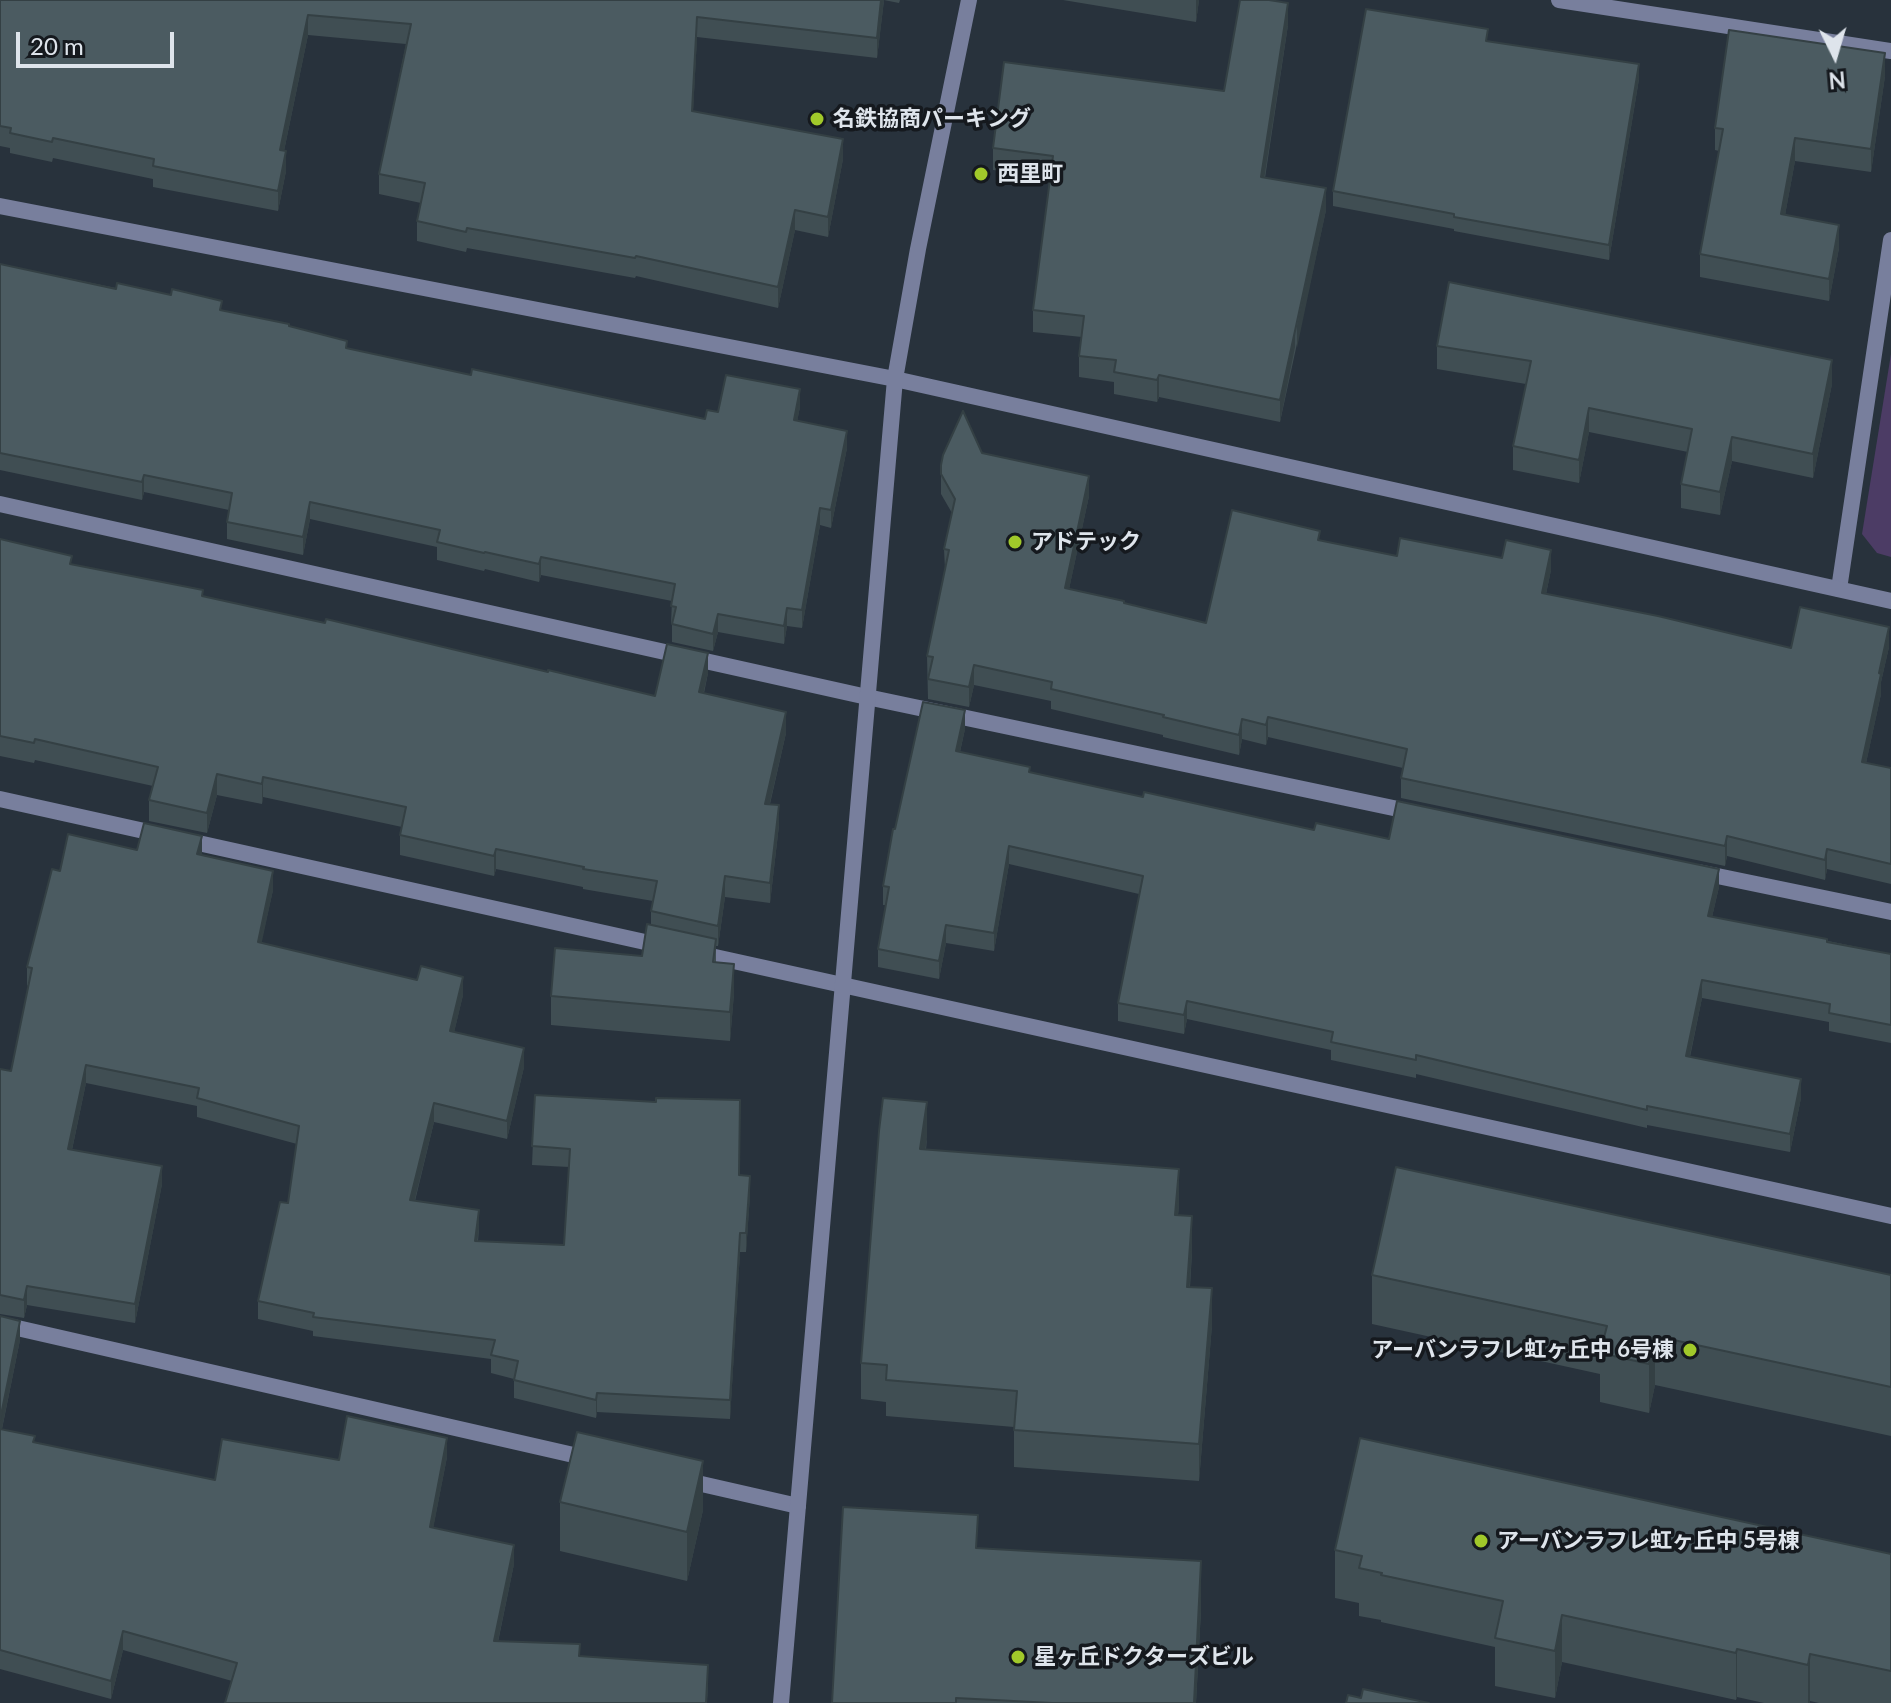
<!DOCTYPE html>
<html>
<head>
<meta charset="utf-8">
<style>
  body { margin:0 }
  #map { position:relative; width:1891px; height:1703px; overflow:hidden; background:#28323c; font-family:Lato,sans-serif }
  canvas { display:block }
  .north { position:absolute; left:1795px; top:16px; width:80px; height:80px; -webkit-text-stroke:6px #15191e; paint-order:stroke; rotate:175deg; font-size:22px; font-weight:700; line-height:32px; text-align:center; color:#dee4eb }
  .north::after { content:''; display:block; margin:auto; width:28px; height:36px; background:#dee4eb; clip-path:polygon(50% 0,100% 100%,50% 72%,0 100%) }
  .scale { position:absolute; left:16px; top:32px; width:158px; height:36px; box-sizing:border-box; border:4px solid #dee4eb; border-top:0; padding-left:10px; font-size:24px; line-height:28px; white-space:nowrap; color:#dee4eb; -webkit-text-stroke:6px #15191e; paint-order:stroke }
</style>
</head>
<body>
<div id="map">
<canvas width="1891" height="1703"></canvas>
<div class="north">N</div>
<div class="scale">20 m</div>
</div>
<script>
const ctx = document.querySelector('canvas').getContext('2d');
ctx.lineJoin = 'round';
function fillPath(path, color) { ctx.fillStyle = color; ctx.fill(path, 'evenodd'); }
const shape = rows => new Path2D(rows.map(r => 'M' + r).join(''));
function stroke(path, color, width, dash) { ctx.strokeStyle = color; ctx.lineWidth = width; ctx.lineCap = dash ? 'butt' : 'round'; ctx.setLineDash(dash || []); ctx.stroke(path); }
function write(font, color, halo, rows, align = 'center') {
  ctx.font = font + ' Lato,"Noto Sans JP",sans-serif'; ctx.lineWidth = 7; ctx.setLineDash([]); ctx.textBaseline = 'middle'; ctx.strokeStyle = halo; ctx.fillStyle = color; for (const [text, x, y, turn = 0] of rows) {
    ctx.save(); ctx.translate(x, y); ctx.rotate((+turn || 0) * Math.PI / 180); ctx.textAlign = isNaN(turn) ? turn : align; if (halo) ctx.strokeText(text, 0, 0); ctx.fillText(text, 0, 0); ctx.restore();
  }
}
const green = shape([
  [1891,354,1891,557,1877,553,1862,534]
]);
const minor = shape([
  [1559,0,1891,51],
  [0,504,867,697,1417,813],
  [1839,589,1891,240],
  [0,799,663,946],
  [1698,872,1891,912],
  [697,953,1891,1216],
  [0,1324,591,1459],
  [684,1480,798,1506]
]);
const tertiary = shape([
  [0,206,895,379,1891,601],
  [781,1703,895,379,918,249,969,0]
]);
const wall = shape([
  [0,0,900,0,899,3,884,0,877,58,697,37,693,111,843,159,828,237,795,230,778,308,636,276,635,278,467,248,466,252,417,241,417,221,421,203,379,194,379,174,406,44,308,35,284,151,286,171,278,211,153,187,153,179,53,158,52,162,10,153,10,148,0,146],
  [1063,0,1199,0,1196,22],
  [1288,25,1265,178,1326,210,1280,422,1159,397,1157,402,1114,394,1114,382,1079,377,1079,356,1082,337,1033,332,1033,310,1050,177,993,170,993,148,1224,91],
  [1488,42,1639,79,1609,260,1454,231,1454,229,1333,206,1333,191],
  [1885,76,1871,172,1795,161,1785,215,1839,248,1829,301,1700,277,1700,254,1719,151,1715,150,1715,128],
  [0,264,222,310,289,326,347,348,471,375,705,419,718,412,800,407,797,421,847,448,831,528,820,525,802,628,787,626,784,644,718,632,713,651,672,642,672,624,671,624,672,601,541,575,539,582,485,569,484,571,437,560,437,547,310,519,303,555,227,539,227,522,229,510,144,492,142,500,0,470],
  [1437,346,1832,384,1813,478,1732,461,1720,515,1681,508,1681,484,1688,452,1589,432,1579,483,1513,470,1513,446,1526,384,1437,369],
  [982,453,1089,496,1069,589,1206,623,1320,540,1397,556,1551,570,1546,594,1791,648,1889,647,1881,682,1881,694,1866,763,1891,768,1891,884,1827,869,1825,880,1727,856,1725,866,1401,798,1401,778,1403,768,1268,737,1266,745,1242,739,1239,755,1163,737,1163,735,1051,709,1051,701,974,685,969,707,928,699,927,656,945,569,944,549,952,513,941,494,941,465],
  [0,539,72,565,203,596,655,696,708,673,704,693,786,733,770,804,779,825,770,903,725,897,718,946,716,946,716,962,734,993,730,1041,551,1025,551,996,642,956,651,925,651,911,653,901,583,889,583,887,496,869,494,876,400,855,400,835,402,827,263,797,262,804,217,795,207,833,149,821,149,800,153,786,35,760,34,763,0,756],
  [965,729,960,752,1030,772,1143,797,1314,830,1389,839,1719,887,1712,917,1891,954,1891,1043,1829,1031,1829,1022,1702,998,1690,1057,1801,1098,1790,1152,1647,1125,1647,1128,1416,1074,1416,1078,1331,1060,1331,1050,1187,1019,1184,1034,1118,1021,1118,1003,1139,894,1009,864,994,951,946,943,939,979,878,967,878,949,886,905,883,905,883,886,895,829],
  [137,850,202,855,273,890,261,943,463,995,454,1032,524,1067,507,1139,434,1122,415,1201,479,1228,478,1241,564,1245,569,1167,532,1165,535,1095,739,1176,750,1195,746,1252,740,1252,730,1419,597,1412,596,1418,514,1398,514,1379,491,1373,491,1359,313,1336,313,1331,258,1319,258,1301,288,1203,297,1144,197,1117,197,1106,86,1083,72,1150,162,1184,135,1323,27,1305,24,1318,0,1314,0,1069,11,1071,28,986,27,985,27,967,60,871],
  [927,1138,926,1150,1179,1205,1178,1215,1192,1252,1190,1287,1212,1325,1199,1481,1014,1467,1014,1427,886,1416,886,1402,861,1399,861,1363],
  [1372,1275,1891,1275,1891,1436,1655,1385,1649,1413,1600,1402,1600,1374,1372,1324],
  [0,1316,20,1340,2,1429,35,1442,215,1480,339,1460,447,1457,433,1528,514,1564,498,1642,580,1656,708,1684,707,1703,225,1703,232,1681,123,1650,111,1699,0,1669],
  [560,1502,703,1510,687,1581,560,1551],
  [978,1548,1201,1610,1196,1703,832,1703],
  [1335,1550,1891,1554,1891,1703,1819,1703,1810,1701,1810,1703,1764,1703,1737,1697,1736,1700,1562,1662,1555,1698,1495,1686,1495,1647,1381,1622,1381,1620,1359,1616,1359,1603,1335,1598]
]);
const shadedWall = shape([
  [881,0,884,0,877,58,877,38],
  [1196,0,1199,0,1196,22],
  [1288,3,1288,25,1261,199,1261,177],
  [308,15,308,35,280,170,280,150],
  [697,17,697,37,692,131,692,111],
  [1885,53,1885,76,1871,172,1871,149],
  [1639,64,1639,79,1609,260,1609,245],
  [1795,138,1795,161,1781,237,1781,214],
  [843,139,843,159,828,237,828,217],
  [286,151,286,171,278,211,278,191],
  [1326,188,1326,210,1297,348,1297,326],
  [795,210,795,230,778,308,778,287],
  [1839,225,1839,248,1829,301,1829,279],
  [1295,326,1295,347,1280,422,1280,400],
  [1832,360,1832,384,1813,478,1813,454],
  [1159,375,1159,397,1157,402,1157,380],
  [800,389,800,407,794,438,794,420],
  [1589,408,1589,432,1579,483,1579,460],
  [847,431,847,448,831,528,831,510],
  [1732,437,1732,461,1720,515,1720,492],
  [144,475,144,492,142,500,142,482],
  [1089,476,1089,496,1065,608,1065,588],
  [310,502,310,519,303,555,303,537],
  [820,508,820,525,802,628,802,610],
  [1551,550,1551,570,1542,613,1542,593],
  [541,557,541,575,539,582,539,564],
  [787,608,787,626,784,644,784,626],
  [718,614,718,632,713,651,713,634],
  [1889,627,1889,647,1881,682,1881,694,1862,782,1862,762],
  [708,653,708,673,699,712,699,692],
  [974,665,974,685,969,707,969,687],
  [965,710,965,729,956,769,956,751],
  [786,712,786,733,765,824,765,804],
  [1268,717,1268,737,1266,745,1266,725],
  [1242,719,1242,739,1239,755,1239,735],
  [217,774,217,795,207,833,207,813],
  [263,777,263,797,262,804,262,784],
  [779,805,779,825,770,903,770,883],
  [202,836,202,855,197,854],
  [1727,836,1727,856,1725,866,1725,846],
  [1009,846,1009,864,994,951,994,933],
  [496,849,496,869,494,876,494,856],
  [1827,849,1827,869,1825,880,1825,860],
  [1719,869,1719,887,1708,934,1708,916],
  [273,871,273,890,258,960,258,942],
  [725,876,725,897,718,946,718,926],
  [946,925,946,943,939,979,939,961],
  [734,964,734,993,730,1041,730,1012],
  [463,977,463,995,450,1050,450,1031],
  [1702,980,1702,998,1686,1074,1686,1056],
  [1187,1001,1187,1019,1184,1034,1184,1015],
  [524,1048,524,1067,507,1139,507,1121],
  [86,1065,86,1083,68,1168,68,1149],
  [1801,1079,1801,1098,1790,1152,1790,1134],
  [927,1102,927,1138,920,1186,920,1149],
  [434,1103,434,1122,410,1219,410,1200],
  [162,1166,162,1184,135,1323,135,1304],
  [1179,1169,1179,1205,1175,1251,1175,1215],
  [750,1176,750,1195,746,1252,746,1233],
  [479,1210,479,1228,475,1259,475,1241],
  [1192,1216,1192,1252,1187,1324,1187,1287],
  [740,1233,740,1252,730,1419,730,1400],
  [27,1286,27,1305,24,1318,24,1300],
  [1212,1288,1212,1325,1199,1481,1199,1444],
  [20,1321,20,1340,0,1438,0,1420],
  [1655,1336,1655,1385,1649,1413,1649,1364],
  [597,1393,597,1412,596,1418,596,1400],
  [447,1438,447,1457,430,1545,430,1527],
  [703,1461,703,1510,687,1581,687,1532],
  [514,1545,514,1564,494,1660,494,1641],
  [1201,1561,1201,1610,1196,1703,1194,1703],
  [1562,1615,1562,1662,1555,1698,1555,1651],
  [123,1631,123,1650,111,1699,111,1681],
  [1737,1649,1737,1697,1736,1700,1736,1653],
  [1810,1654,1810,1703,1808,1703,1808,1665]
]);
const building = shape([
  [0,0,881,0,877,38,697,17,692,111,843,139,828,217,795,210,778,287,636,256,635,258,467,228,466,232,417,221,425,183,379,174,411,24,308,15,280,150,286,151,278,191,153,166,154,159,53,138,52,142,10,133,11,128,0,126,0,0],
  [1240,0,1269,0,1288,3,1261,177,1326,188,1280,400,1159,375,1157,380,1114,372,1116,360,1079,356,1084,316,1033,310,1053,156,993,148,1004,62,1224,91,1240,0],
  [1366,9,1488,29,1486,41,1639,64,1609,245,1454,217,1454,214,1333,191,1366,9],
  [1729,30,1885,53,1871,149,1795,138,1781,214,1839,225,1829,279,1700,254,1723,129,1715,128,1729,30],
  [0,264,116,289,117,283,171,295,172,289,222,301,220,310,289,324,289,326,347,341,346,348,471,375,472,369,705,419,707,410,718,412,726,375,800,389,794,420,847,431,831,510,820,508,802,610,787,608,784,626,718,614,713,634,672,624,676,607,671,606,675,584,541,557,539,564,485,552,484,553,437,542,440,530,310,502,303,537,227,522,232,493,144,475,142,482,0,453,0,264],
  [1449,282,1832,360,1813,454,1732,437,1720,492,1681,484,1692,429,1589,408,1579,460,1513,446,1531,361,1437,346,1449,282],
  [963,411,982,453,1089,476,1065,588,1124,601,1124,603,1206,623,1232,510,1320,531,1318,540,1397,556,1400,538,1502,558,1506,540,1551,550,1542,593,1658,616,1791,648,1800,607,1889,627,1879,673,1881,674,1862,762,1891,768,1891,864,1827,849,1825,860,1727,836,1725,846,1401,778,1407,749,1268,717,1266,725,1242,719,1239,735,1163,717,1164,715,1051,689,1052,682,974,665,969,687,928,679,933,657,927,656,949,550,944,549,955,499,941,474,941,465,943,455,963,411],
  [0,539,72,556,70,564,203,590,202,596,325,623,326,619,548,672,548,670,655,696,667,644,708,653,699,692,786,712,765,804,779,805,770,883,725,876,718,926,651,911,657,881,583,869,584,867,496,849,494,856,400,835,406,807,263,777,262,784,217,774,207,813,149,800,158,767,35,739,34,743,0,736,0,539],
  [923,702,965,710,956,751,1030,767,1029,772,1143,797,1144,792,1314,830,1316,823,1389,839,1397,801,1719,869,1708,916,1827,939,1827,942,1891,954,1891,1025,1829,1013,1830,1004,1702,980,1686,1056,1801,1079,1790,1134,1647,1106,1647,1110,1416,1055,1416,1060,1331,1042,1333,1032,1187,1001,1184,1015,1118,1003,1143,876,1009,846,994,933,946,925,939,961,878,949,889,887,883,886,893,829,895,829,923,702],
  [144,823,202,836,197,854,273,871,258,942,417,980,421,966,463,977,450,1031,524,1048,507,1121,434,1103,410,1200,479,1210,475,1241,564,1245,570,1149,532,1146,535,1095,656,1102,656,1098,740,1100,739,1175,750,1176,746,1233,740,1233,730,1400,597,1393,596,1400,514,1380,518,1361,491,1355,495,1340,313,1317,314,1313,258,1301,280,1202,288,1203,299,1126,197,1098,199,1088,86,1065,68,1149,162,1166,135,1304,27,1286,24,1300,0,1295,0,1069,11,1071,32,968,27,967,52,869,60,871,68,834,137,850,144,823],
  [647,924,716,939,713,962,734,964,730,1012,551,996,555,948,642,956,647,924],
  [883,1098,927,1102,920,1149,1179,1169,1175,1215,1192,1216,1187,1287,1212,1288,1199,1444,1014,1430,1017,1391,886,1380,887,1365,861,1363,879,1131,883,1098],
  [1396,1167,1891,1275,1891,1387,1655,1336,1649,1364,1600,1353,1607,1326,1372,1275,1396,1167],
  [0,1316,20,1321,0,1420,0,1316],
  [347,1416,447,1438,430,1527,514,1545,494,1641,580,1644,579,1656,708,1665,706,1703,225,1703,237,1663,123,1631,111,1681,0,1650,0,1429,35,1436,33,1442,215,1480,222,1439,339,1460,347,1416],
  [577,1432,703,1461,687,1532,560,1502,577,1432],
  [1360,1438,1891,1554,1891,1671,1810,1654,1808,1665,1737,1649,1736,1653,1562,1615,1555,1651,1495,1638,1503,1601,1381,1575,1382,1573,1359,1568,1362,1556,1335,1550,1360,1438],
  [843,1507,978,1515,976,1548,1201,1561,1194,1703,1052,1703,956,1698,956,1703,832,1703,843,1507],
  [1363,1689,1429,1703,1346,1703,1348,1695,1361,1698,1363,1689]
]);
const markers = [
  [817,119,8,"#a1c92a"],
  [981,174,8,"#a1c92a"],
  [1015,542,8,"#a1c92a"],
  [1690,1350,8,"#a1c92a"],
  [1481,1541,8,"#a1c92a"],
  [1018,1657,8,"#a1c92a"]
];
const poiNames = [
  ["名鉄協商パーキング",833,119],
  ["西里町",997,174],
  ["アドテック",1031,542],
  ["アーバンラフレ虹ヶ丘中 6号棟",1674,1350,"right"],
  ["アーバンラフレ虹ヶ丘中 5号棟",1497,1541],
  ["星ヶ丘ドクターズビル",1034,1657]
];
fillPath(green, '#4c3c65');
stroke(minor, '#787f9d', 16);
stroke(tertiary, '#787f9d', 16);
fillPath(wall, '#404e53');
fillPath(shadedWall, '#344044');
fillPath(building, '#4b5b61');
stroke(building, '#344044', 2);
for (const [x, y, r, color] of markers) { const dot = new Path2D(); dot.arc(x, y, r, 0, 2 * Math.PI); ctx.fillStyle = color; ctx.fill(dot); stroke(dot, '#15191e', 3); }
write('bold 22px', '#dee4eb', '#15191e', poiNames, 'left');
</script>
</body>
</html>
